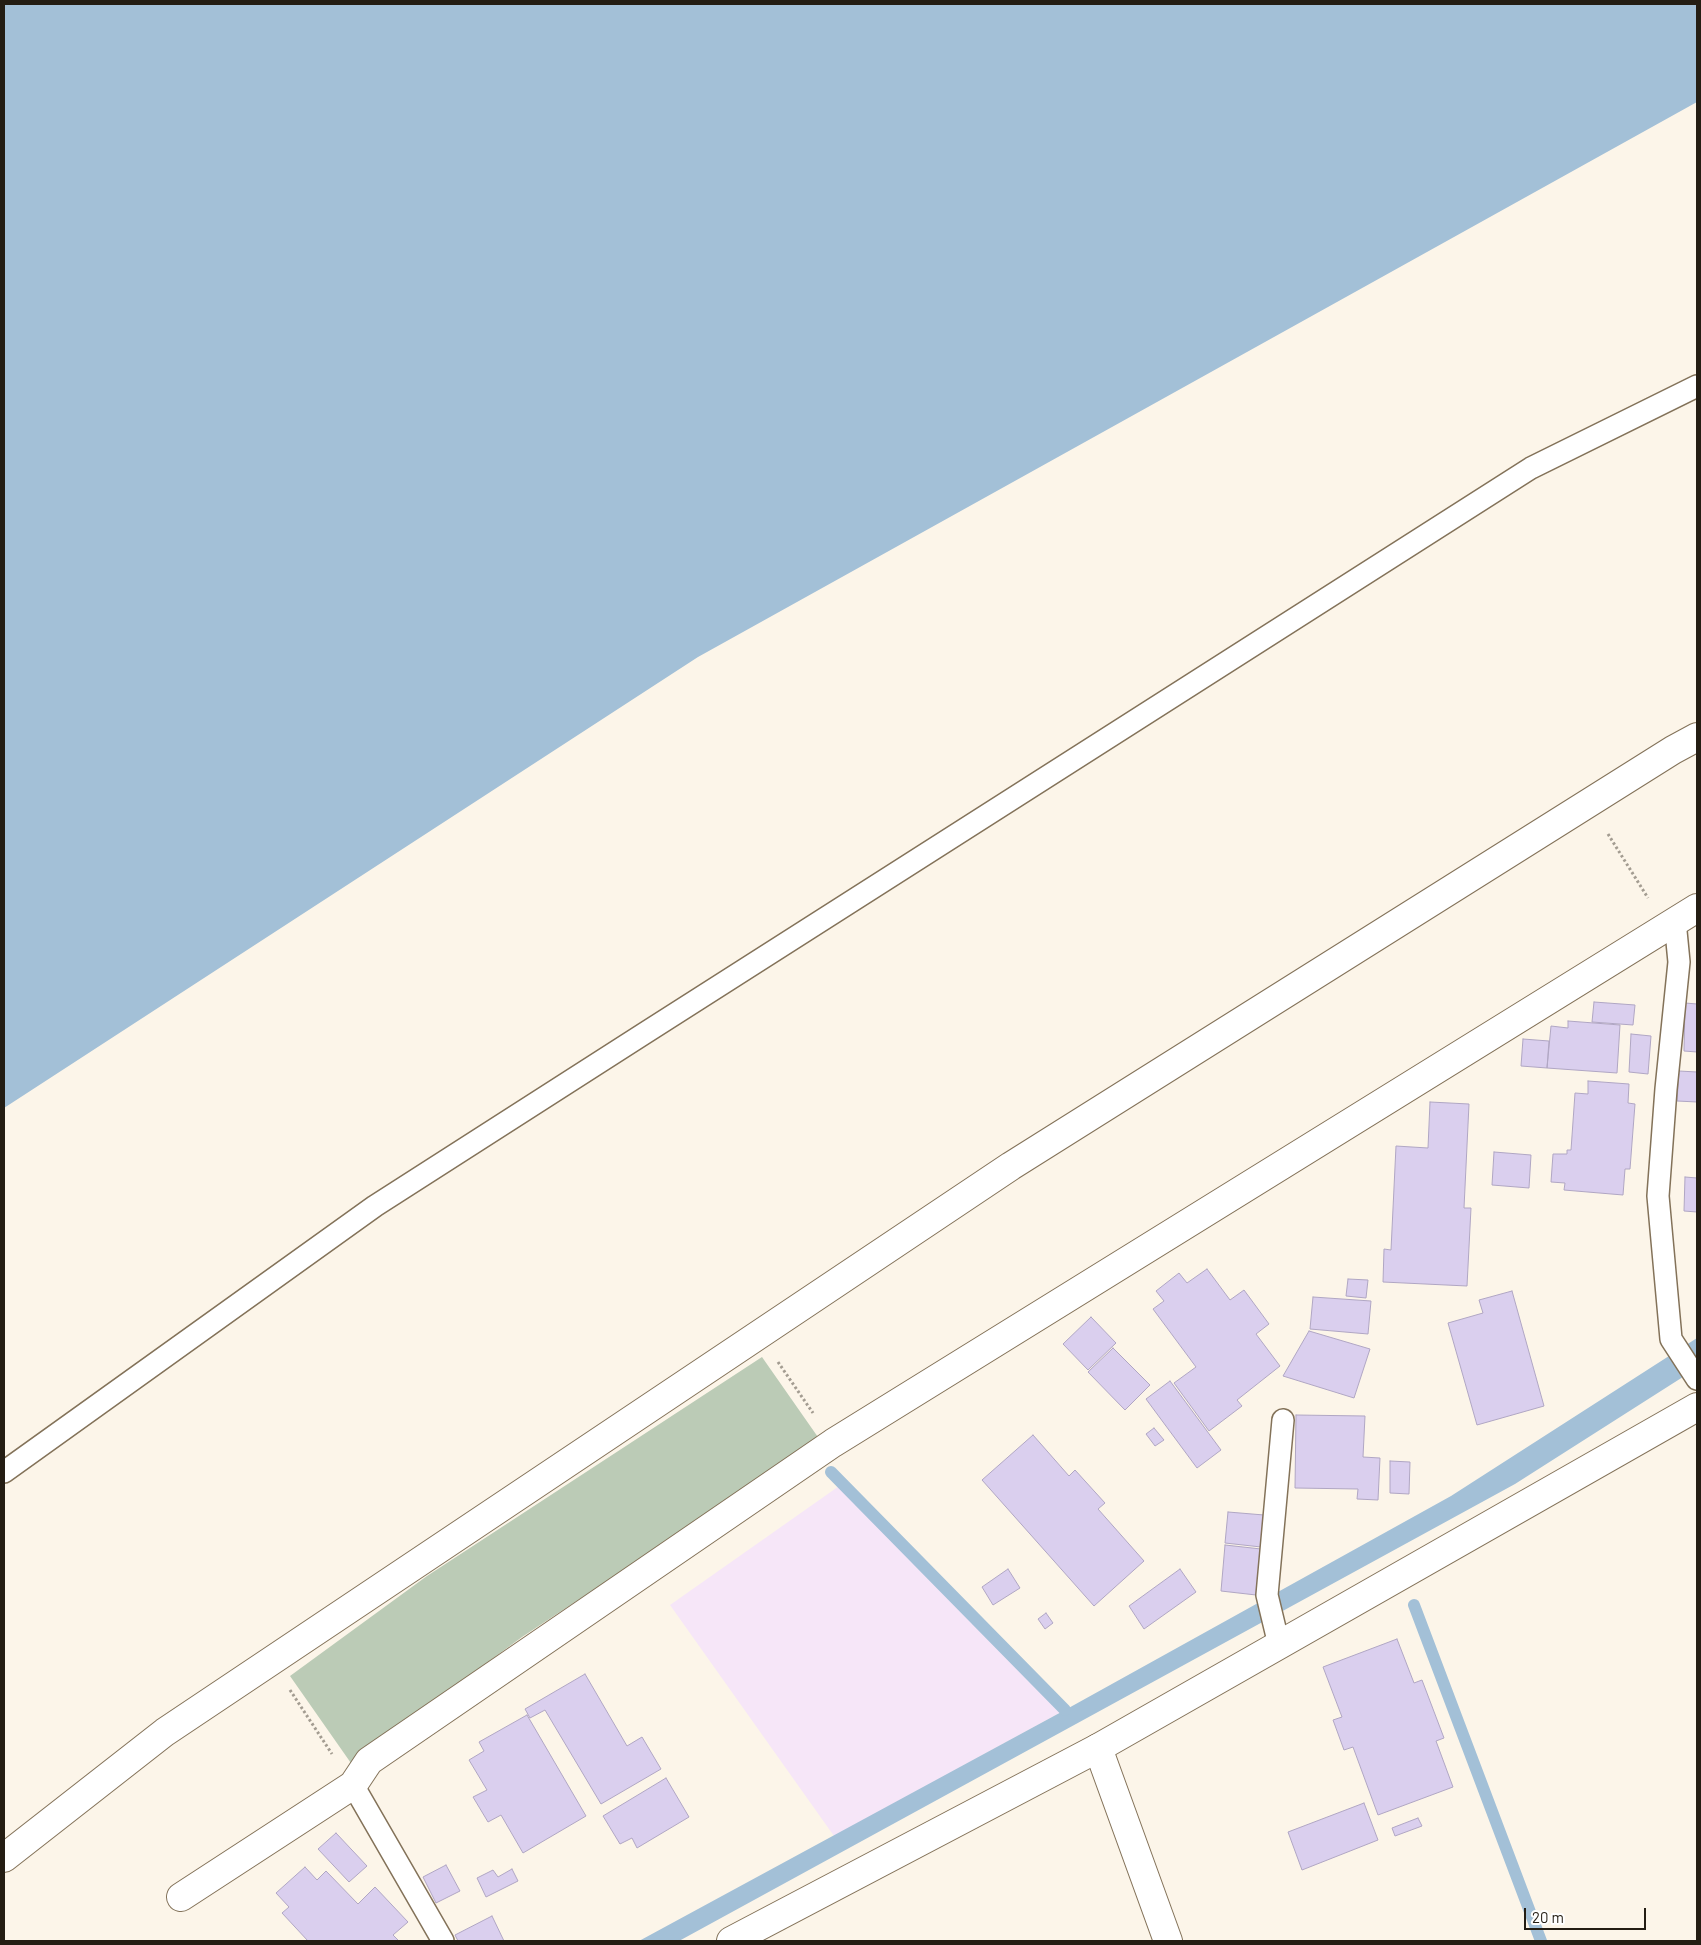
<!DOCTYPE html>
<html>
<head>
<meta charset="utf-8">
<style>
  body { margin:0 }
  #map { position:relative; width:1701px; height:1945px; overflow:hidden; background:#fcf5e9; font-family:Barlow,sans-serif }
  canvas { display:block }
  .frame { position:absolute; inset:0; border:5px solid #241d13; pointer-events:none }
  .scale { position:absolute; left:1524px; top:1908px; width:122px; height:22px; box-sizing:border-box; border:2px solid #241d13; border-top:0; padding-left:6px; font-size:15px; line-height:18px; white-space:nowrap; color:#241d13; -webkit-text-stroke:4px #fff; paint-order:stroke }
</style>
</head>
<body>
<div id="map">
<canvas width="1701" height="1945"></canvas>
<div class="frame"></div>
<div class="scale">20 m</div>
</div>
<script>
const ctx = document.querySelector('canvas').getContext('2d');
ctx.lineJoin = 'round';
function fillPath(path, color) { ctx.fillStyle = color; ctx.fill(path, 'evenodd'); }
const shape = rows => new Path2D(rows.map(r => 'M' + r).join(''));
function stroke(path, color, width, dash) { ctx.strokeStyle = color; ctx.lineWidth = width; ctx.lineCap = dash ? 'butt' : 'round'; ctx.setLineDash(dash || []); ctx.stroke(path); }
const industrial = shape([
  [842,1484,1065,1710,834,1836,670,1605]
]);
const green = shape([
  [762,1357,820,1440,522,1637,365,1752,353,1766,290,1676,427,1576]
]);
const water = shape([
  [4,4,1697,4,1697,102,698,657,4,1108],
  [1697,1338,1697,1368,1515,1484,679,1941,639,1941,1065,1710,1451,1496]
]);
const stream = shape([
  [831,1472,1065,1710],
  [1414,1605,1541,1941]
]);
const building = shape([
  [1594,1002,1635,1005,1633,1025,1592,1022,1594,1002],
  [1685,1003,1697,1004,1697,1052,1684,1051,1685,1003],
  [1568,1021,1620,1025,1617,1073,1547,1068,1551,1026,1568,1028,1568,1021],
  [1631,1034,1651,1036,1648,1074,1629,1072,1631,1034],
  [1523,1039,1549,1041,1547,1068,1521,1066,1523,1039],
  [1679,1071,1697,1072,1697,1102,1677,1101,1679,1071],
  [1588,1081,1629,1084,1628,1103,1635,1104,1630,1169,1625,1169,1623,1195,1564,1190,1565,1183,1551,1182,1553,1154,1567,1154,1567,1150,1571,1150,1575,1093,1588,1094,1588,1081],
  [1430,1102,1469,1104,1464,1208,1471,1208,1467,1286,1383,1282,1384,1249,1391,1250,1396,1146,1428,1148,1430,1102],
  [1494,1152,1531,1155,1529,1188,1492,1185,1494,1152],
  [1685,1177,1697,1178,1697,1212,1684,1211,1685,1177],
  [1207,1269,1230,1300,1244,1290,1269,1324,1256,1334,1280,1366,1237,1400,1242,1406,1209,1431,1174,1383,1196,1367,1153,1309,1164,1301,1156,1291,1179,1273,1187,1283,1207,1269],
  [1348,1279,1368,1280,1366,1298,1346,1296,1348,1279],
  [1512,1291,1544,1406,1477,1425,1448,1323,1483,1313,1479,1300,1512,1291],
  [1313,1297,1371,1301,1368,1334,1310,1329,1313,1297],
  [1091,1317,1116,1343,1088,1370,1063,1344,1091,1317],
  [1309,1331,1370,1349,1354,1398,1283,1376,1309,1331],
  [1113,1348,1150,1385,1125,1410,1088,1372,1113,1348],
  [1170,1381,1221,1450,1197,1468,1146,1399,1170,1381],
  [1296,1415,1365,1416,1363,1457,1380,1458,1378,1500,1357,1499,1358,1489,1295,1488,1296,1415],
  [1154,1428,1164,1440,1155,1446,1146,1434,1154,1428],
  [1033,1435,1069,1476,1075,1470,1105,1503,1098,1509,1144,1561,1094,1606,982,1480,1033,1435],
  [1390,1461,1410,1462,1409,1494,1390,1493,1390,1461],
  [1228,1512,1264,1515,1261,1547,1225,1543,1228,1512],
  [1225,1545,1261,1549,1256,1595,1221,1591,1225,1545],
  [1008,1569,1020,1588,993,1605,982,1587,1008,1569],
  [1180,1569,1196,1592,1144,1629,1129,1606,1180,1569],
  [1046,1613,1053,1623,1045,1629,1038,1619,1046,1613],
  [1397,1639,1414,1683,1422,1680,1444,1738,1436,1741,1453,1787,1378,1815,1353,1747,1344,1750,1333,1720,1342,1717,1323,1667,1397,1639],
  [585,1674,627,1746,642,1737,661,1769,601,1804,545,1710,530,1718,525,1709,585,1674],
  [527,1715,586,1816,523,1853,501,1815,488,1822,473,1797,487,1790,469,1760,484,1751,479,1742,527,1715],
  [666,1778,689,1817,637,1848,632,1838,620,1844,603,1816,666,1778],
  [1364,1803,1378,1840,1302,1870,1288,1832,1364,1803],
  [1418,1818,1422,1826,1395,1836,1392,1828,1418,1818],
  [336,1833,367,1866,349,1882,318,1849,336,1833],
  [446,1865,460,1891,436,1903,423,1877,446,1865],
  [305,1867,317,1880,326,1871,358,1904,375,1887,408,1922,393,1935,399,1941,308,1941,282,1913,289,1907,276,1893,305,1867],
  [512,1869,518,1881,486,1897,477,1878,493,1870,498,1877,512,1869],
  [492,1916,504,1941,458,1941,455,1935,492,1916]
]);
const path = shape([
  [1608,834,1648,898],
  [778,1362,813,1413],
  [290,1690,332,1754]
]);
const service = shape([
  [1675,921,1679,962,1666,1089,1658,1196,1671,1339,1697,1379],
  [4,1472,375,1206,645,1033,1531,468,1697,386],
  [1279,1645,1267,1595,1283,1420],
  [353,1785,443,1941]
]);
const minor = shape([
  [1098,1748,1168,1941],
  [4,1858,165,1732,1011,1166,1673,750,1697,737],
  [181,1897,353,1785,369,1761,833,1443,1697,908]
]);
const tertiary = shape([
  [731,1941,1098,1748,1697,1407]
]);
fillPath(industrial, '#f6e6f8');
fillPath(green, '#bbcbb6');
fillPath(water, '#a3c0d7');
stroke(stream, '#a3c0d7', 12);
fillPath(building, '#dacfee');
stroke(building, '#b0a6c3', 1);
stroke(service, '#837259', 24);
stroke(minor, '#837259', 30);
stroke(tertiary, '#837259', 30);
stroke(path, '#a39c91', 3, [2.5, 2.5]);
stroke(service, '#fff', 21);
stroke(minor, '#fff', 28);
stroke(tertiary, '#fff', 28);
</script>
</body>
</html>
